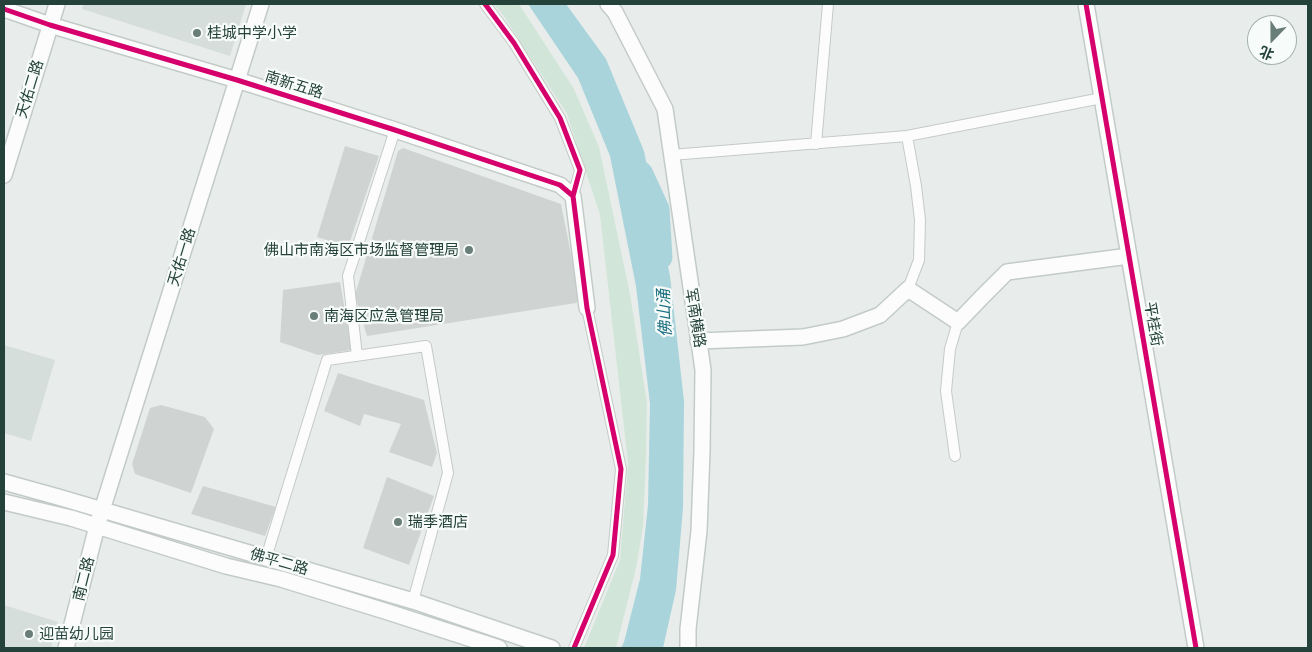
<!DOCTYPE html>
<html>
<head>
<meta charset="utf-8">
<style>
  body { margin:0 }
  #map { position:relative; width:1312px; height:652px; overflow:hidden; background:#e8edeb; font-family:Raleway,"Noto Sans SC",sans-serif }
  canvas { display:block }
  .frame { position:absolute; inset:0; border:5px solid #24423a; pointer-events:none }
  .north { position:absolute; left:1247px; top:15px; width:50px; height:50px; box-sizing:border-box; background:#f7fbf9; border:1px solid #a3b1ad; border-radius:50%; rotate:202deg; font-size:14px; font-weight:700; line-height:20px; text-align:center; color:#24423a }
  .north::after { content:''; display:block; margin:auto; width:18px; height:22px; background:#697e78; clip-path:polygon(50% 0,100% 100%,50% 72%,0 100%) }
</style>
</head>
<body>
<div id="map">
<canvas width="1312" height="652"></canvas>
<div class="frame"></div>
<div class="north">北</div>
</div>
<script>
const ctx = document.querySelector('canvas').getContext('2d');
ctx.lineJoin = 'round';
function fillPath(path, color) { ctx.fillStyle = color; ctx.fill(path, 'evenodd'); }
const shape = rows => new Path2D(rows.map(r => 'M' + r).join(''));
function stroke(path, color, width, dash) { ctx.strokeStyle = color; ctx.lineWidth = width; ctx.lineCap = dash ? 'butt' : 'round'; ctx.setLineDash(dash || []); ctx.stroke(path); }
function write(font, color, halo, rows, align = 'center') {
  ctx.font = font + ' Raleway,"Noto Sans SC",sans-serif'; ctx.lineWidth = 4.5; ctx.setLineDash([]); ctx.textBaseline = 'middle'; ctx.strokeStyle = halo; ctx.fillStyle = color; for (const [text, x, y, turn = 0] of rows) {
    ctx.save(); ctx.translate(x, y); ctx.rotate((+turn || 0) * Math.PI / 180); ctx.textAlign = isNaN(turn) ? turn : align; if (halo) ctx.strokeText(text, 0, 0); ctx.fillText(text, 0, 0); ctx.restore();
  }
}
const built = shape([
  [83,4,246,4,230,56,82,9],
  [4,345,55,360,31,441,4,433],
  [4,605,58,622,51,648,9,648,4,647]
]);
const green = shape([
  [494,4,519,4,574,89,599,147,630,294,647,403,646,457,643,527,636,568,616,648,584,648,620,560,628,463,600,215,567,114,505,18]
]);
const water = shape([
  [528,4,566,4,606,59,644,151,670,276,684,401,683,508,676,590,663,648,621,648,624,642,640,579,648,505,650,404,636,286,610,156,578,78]
]);
const river = shape([
  [642,172,659,209,662,258]
]);
const building = shape([
  [345,146,379,156,348,247,317,237],
  [403,148,561,204,580,299,576,303,367,336,355,295,398,151],
  [340,282,352,350,318,355,280,342,283,290],
  [338,373,424,400,437,453,432,467,389,452,401,424,364,414,360,426,324,411],
  [161,405,205,417,214,429,191,493,135,474,132,464,150,408],
  [387,477,434,496,409,565,363,548],
  [203,486,276,507,265,536,191,514]
]);
const street = shape([
  [485,4,514,43,560,118,580,170,573,196],
  [907,136,916,186,920,220,919,260,908,289],
  [816,144,828,4],
  [671,155,907,136,1102,98],
  [357,356,348,276,395,130],
  [955,456,946,391,950,349,958,322],
  [266,558,327,360,426,346,448,473,413,601],
  [574,648,613,555,621,469,587,308]
]);
const secondary = shape([
  [608,4,615,12,665,109,703,370,702,451,699,531,688,629,688,648],
  [1086,4,1196,648],
  [4,9,50,25,237,80,395,130,560,185,573,196,587,308],
  [4,175,57,4],
  [698,341,803,337,843,329,880,315,908,289,958,322,982,297,1007,272,1129,256],
  [4,482,58,497,413,601,552,648],
  [4,502,71,518,226,566,281,579,388,612,499,648],
  [66,648,97,526,261,4]
]);
const cycleway = shape([
  [485,4,514,43,560,118,580,170,573,196,587,308,621,469,613,555,574,648],
  [1086,4,1196,648],
  [4,9,50,25,237,80,395,130,560,185,573,196]
]);
const markers = [
  [197,33,5,"#697e78"],
  [469,250,5,"#697e78"],
  [314,316,5,"#697e78"],
  [398,522,5,"#697e78"],
  [29,634,5,"#697e78"]
];
const poiNames = [
  ["桂城中学小学",207,33],
  ["佛山市南海区市场监督管理局",459,250,"right"],
  ["南海区应急管理局",324,316],
  ["瑞季酒店",408,522],
  ["迎苗幼儿园",39,634]
];
const streetNames = [
  ["南新五路",294,85,17],
  ["天佑二路",30,89,-73],
  ["天佑一路",182,257,-73],
  ["军南横路",695,318,81],
  ["平桂街",1153,324,80],
  ["佛平二路",279,562,16],
  ["南二路",84,579,-76]
];
const waterNames = [
  ["佛山涌",665,313,-93]
];
fillPath(built, '#d6dedb');
fillPath(green, '#d1e6d8');
fillPath(water, '#a9d4db');
stroke(river, '#a9d4db', 21);
fillPath(building, '#cfd4d2');
stroke(street, '#c5cac8', 12);
stroke(secondary, '#c3cbc8', 18);
stroke(street, '#fcfcfc', 10);
stroke(secondary, '#fcfcfc', 15);
stroke(cycleway, '#d6006c', 5);
for (const [x, y, r, color] of markers) { const dot = new Path2D(); dot.arc(x, y, r, 0, 2 * Math.PI); ctx.fillStyle = color; ctx.fill(dot); stroke(dot, '#f7fbf9', 2); }
write('15px', '#24423a', '#f7fbf9', poiNames, 'left');
write('15px', '#24423a', '#f7fbf9', streetNames);
write('italic 16px', '#1c6f80', '#f7fbf9', waterNames);
</script>
</body>
</html>
